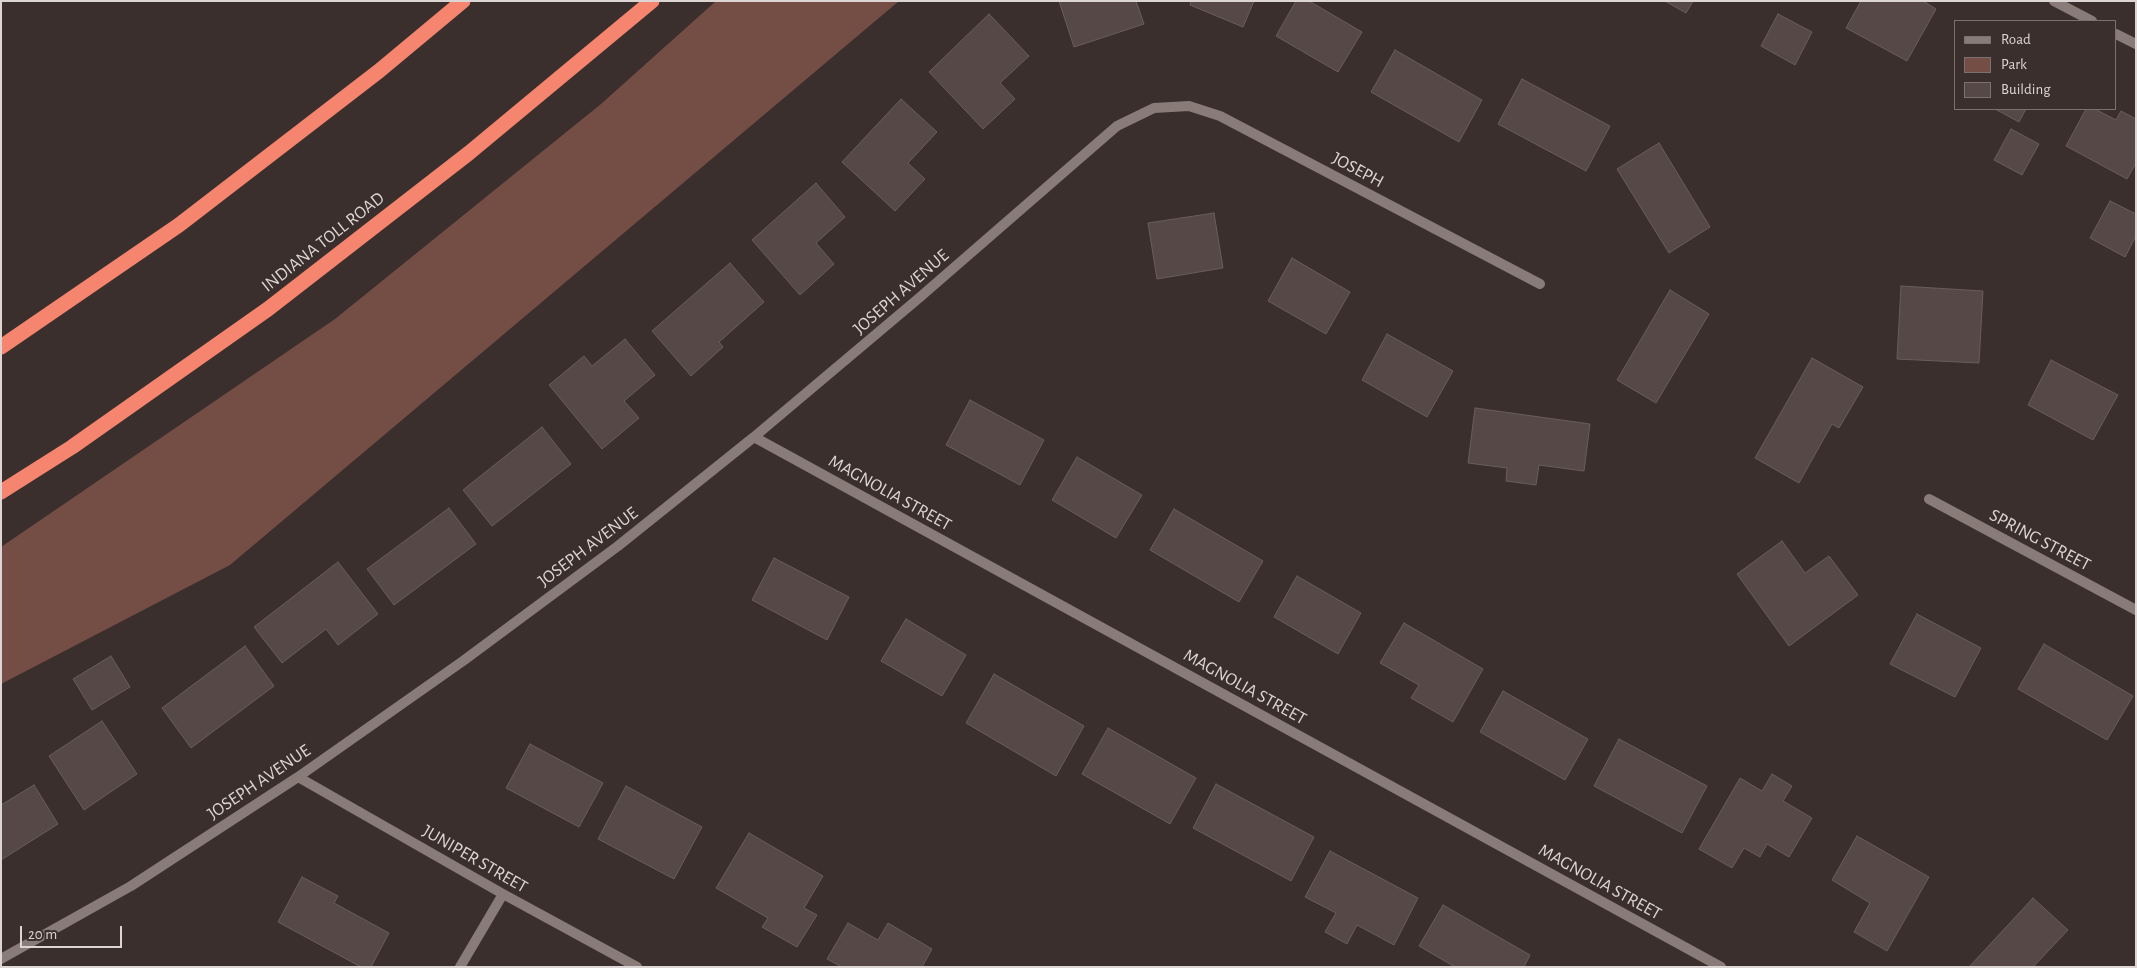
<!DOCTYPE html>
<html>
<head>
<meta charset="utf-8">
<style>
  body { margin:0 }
  #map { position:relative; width:2137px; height:968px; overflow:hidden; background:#3b2f2d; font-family:"Alegreya Sans",sans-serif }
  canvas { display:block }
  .frame { position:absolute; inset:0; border:2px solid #ddd5d3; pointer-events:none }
  .legend { position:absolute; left:1954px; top:20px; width:162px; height:90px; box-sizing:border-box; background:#3b2f2d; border:1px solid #7c716f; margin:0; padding:6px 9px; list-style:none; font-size:15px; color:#ddd5d3 }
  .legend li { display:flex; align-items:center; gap:10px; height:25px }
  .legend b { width:25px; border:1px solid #7c716f }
  .scale { position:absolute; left:20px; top:926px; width:102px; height:22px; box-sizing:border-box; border:2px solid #ddd5d3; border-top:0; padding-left:6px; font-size:15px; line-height:18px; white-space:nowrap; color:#ddd5d3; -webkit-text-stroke:4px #3b2f2d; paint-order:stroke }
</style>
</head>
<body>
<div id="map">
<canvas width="2137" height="968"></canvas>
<div class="frame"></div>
<ul class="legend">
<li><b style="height:6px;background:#887b78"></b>Road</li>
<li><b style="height:14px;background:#744d45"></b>Park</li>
<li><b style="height:14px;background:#554846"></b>Building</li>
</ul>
<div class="scale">20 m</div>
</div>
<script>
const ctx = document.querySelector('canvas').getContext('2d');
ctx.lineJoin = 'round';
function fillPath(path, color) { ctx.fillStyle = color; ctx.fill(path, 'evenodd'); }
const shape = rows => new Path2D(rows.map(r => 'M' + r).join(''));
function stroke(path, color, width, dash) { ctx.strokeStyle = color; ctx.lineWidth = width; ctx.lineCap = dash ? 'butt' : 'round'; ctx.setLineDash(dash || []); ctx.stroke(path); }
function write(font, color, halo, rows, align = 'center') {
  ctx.font = font + ' "Alegreya Sans",sans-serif'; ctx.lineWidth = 4.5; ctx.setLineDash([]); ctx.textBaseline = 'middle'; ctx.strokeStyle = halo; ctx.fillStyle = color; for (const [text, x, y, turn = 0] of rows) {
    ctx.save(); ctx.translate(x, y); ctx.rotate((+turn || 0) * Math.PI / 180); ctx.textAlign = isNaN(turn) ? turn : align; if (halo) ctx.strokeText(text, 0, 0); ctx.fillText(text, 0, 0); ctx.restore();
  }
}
const green = shape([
  [716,1,899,1,230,565,1,684,1,547,335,319,601,104]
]);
const building = shape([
  [1059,1,1136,1,1144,24,1074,47,1059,1],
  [1191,1,1254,1,1243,27,1190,5,1191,1],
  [1296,1,1309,1,1362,32,1338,72,1276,36,1296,1],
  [1665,1,1693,1,1686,13,1665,1],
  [1861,1,1923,1,1936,9,1907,61,1846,28,1861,1],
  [989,14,1029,56,1000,83,1015,99,983,129,929,72,989,14],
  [1778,14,1812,32,1795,65,1761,46,1778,14],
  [1395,50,1482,100,1459,142,1371,92,1395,50],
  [1522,79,1610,126,1586,171,1498,124,1522,79],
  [901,99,937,132,908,163,925,179,895,211,842,162,901,99],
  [1995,109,2026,109,2019,122,1995,109],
  [2086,109,2095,109,2116,120,2121,111,2136,119,2136,163,2127,179,2066,146,2086,109],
  [2011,129,2039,144,2022,175,1994,160,2011,129],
  [1659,143,1710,227,1669,253,1617,169,1659,143],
  [816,183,845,217,816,243,834,264,800,295,752,240,816,183],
  [2110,201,2136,214,2136,236,2125,257,2090,238,2110,201],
  [1214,213,1223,268,1157,279,1148,223,1214,213],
  [1292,258,1350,292,1326,334,1268,301,1292,258],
  [730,263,764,302,719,342,723,347,691,376,652,331,730,263],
  [1901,286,1983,291,1979,363,1897,359,1901,286],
  [1670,290,1709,314,1656,403,1617,380,1670,290],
  [1387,334,1453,371,1427,417,1362,380,1387,334],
  [625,339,655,375,624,401,639,418,602,449,549,385,584,356,592,366,625,339],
  [1812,358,1863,387,1839,428,1832,424,1799,483,1755,458,1812,358],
  [2051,360,2118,395,2093,440,2028,405,2051,360],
  [970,400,1044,440,1020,485,946,445,970,400],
  [1475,408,1590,424,1584,471,1539,465,1536,485,1506,481,1507,468,1468,463,1475,408],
  [542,427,571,464,492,526,463,490,542,427],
  [1077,457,1142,495,1116,538,1052,500,1077,457],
  [449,508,476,544,394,605,367,569,449,508],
  [1174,509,1263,561,1239,602,1150,550,1174,509],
  [1782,541,1805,573,1829,556,1858,595,1789,646,1737,574,1782,541],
  [774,558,849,597,827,640,752,600,774,558],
  [338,562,378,614,338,645,326,629,282,663,254,627,338,562],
  [1297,576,1361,613,1338,654,1274,617,1297,576],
  [1917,614,1981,648,1955,697,1890,664,1917,614],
  [906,619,966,655,942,696,881,661,906,619],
  [1404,623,1483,669,1453,722,1411,698,1419,685,1380,663,1404,623],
  [2044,644,2133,696,2107,740,2018,689,2044,644],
  [245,646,274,686,191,748,162,708,245,646],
  [111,656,130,687,92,710,73,679,111,656],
  [994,674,1084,726,1056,776,966,723,994,674],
  [1503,691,1588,739,1565,780,1480,732,1503,691],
  [102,721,137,774,84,810,49,756,102,721],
  [1108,728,1196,778,1170,824,1082,774,1108,728],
  [1619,739,1707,786,1682,833,1594,786,1619,739],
  [530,744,603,783,579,827,506,788,530,744],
  [1772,774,1792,786,1783,801,1812,818,1789,857,1767,844,1760,857,1744,848,1732,868,1699,849,1740,778,1762,791,1772,774],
  [1216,784,1314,837,1291,881,1193,828,1216,784],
  [34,785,58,824,1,860,1,805,34,785],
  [626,786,702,827,674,879,598,839,626,786],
  [749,833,823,876,804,908,817,915,797,947,762,927,768,918,716,888,749,833],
  [1857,836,1929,877,1887,951,1854,932,1870,903,1832,880,1857,836],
  [1330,851,1418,898,1394,945,1357,925,1347,944,1325,932,1336,913,1305,897,1330,851],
  [302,877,338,896,334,903,389,933,371,967,361,967,278,922,302,877],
  [2033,898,2068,930,2033,967,1969,967,2033,898],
  [1443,905,1530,955,1524,967,1455,967,1419,946,1443,905],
  [848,923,878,940,888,923,932,949,922,967,842,967,827,959,848,923]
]);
const street = shape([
  [2054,1,2092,21],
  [2116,34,2136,44],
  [754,437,1721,967],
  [1929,499,2136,610],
  [298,777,503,894,637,967],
  [1,959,131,886,298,777,463,661,618,546,754,437,919,298,1117,126,1154,108,1189,106,1220,116,1540,284],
  [460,967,503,894]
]);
const highway = shape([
  [1,347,179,225,379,71,463,1],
  [1,492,72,447,268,309,469,153,652,1]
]);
const streetNames = [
  ["JOSEPH",1358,170,28],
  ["INDIANA TOLL ROAD",323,242,-38],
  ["JOSEPH AVENUE",901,292,-41],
  ["MAGNOLIA STREET",890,493,29],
  ["SPRING STREET",2040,540,28],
  ["JOSEPH AVENUE",588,547,-37],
  ["MAGNOLIA STREET",1245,687,29],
  ["JOSEPH AVENUE",259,782,-34],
  ["JUNIPER STREET",475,859,30],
  ["MAGNOLIA STREET",1600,882,29]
];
fillPath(green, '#744d45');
fillPath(building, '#554846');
stroke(building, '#6a5d5b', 1);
stroke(street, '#887b78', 10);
stroke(highway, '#f5856e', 15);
write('18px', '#ddd5d3', '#3b2f2d', streetNames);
</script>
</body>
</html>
